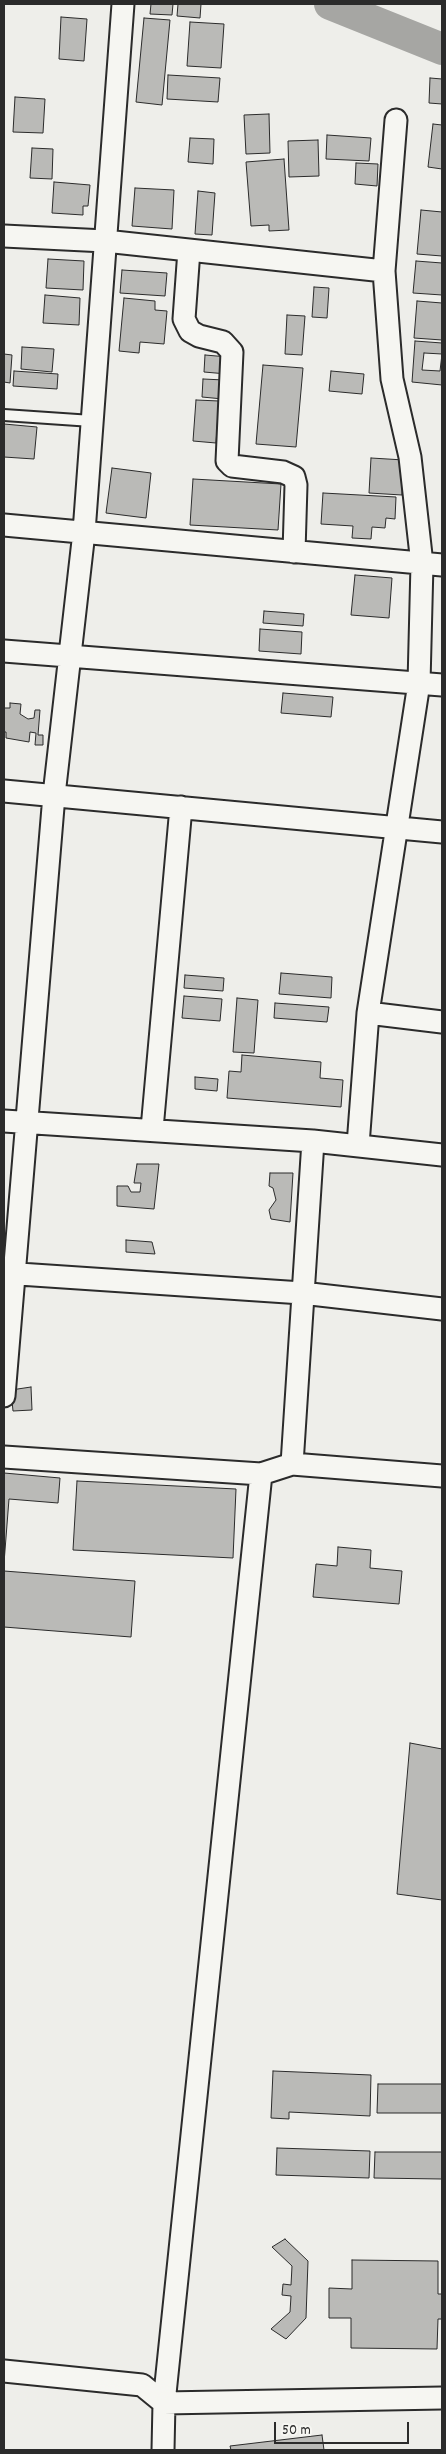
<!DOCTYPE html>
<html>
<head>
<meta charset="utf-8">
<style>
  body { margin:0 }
  #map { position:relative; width:446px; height:2454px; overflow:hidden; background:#eeeeea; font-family:Dekko,sans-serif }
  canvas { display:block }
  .frame { position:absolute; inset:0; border:5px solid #2b2b2b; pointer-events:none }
  .scale { position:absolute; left:274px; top:2422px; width:135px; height:22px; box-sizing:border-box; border:2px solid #2b2b2b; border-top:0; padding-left:6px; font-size:15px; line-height:18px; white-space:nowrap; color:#2b2b2b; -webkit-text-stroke:4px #f6f6f2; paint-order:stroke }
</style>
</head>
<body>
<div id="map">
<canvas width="446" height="2454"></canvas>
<div class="frame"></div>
<div class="scale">50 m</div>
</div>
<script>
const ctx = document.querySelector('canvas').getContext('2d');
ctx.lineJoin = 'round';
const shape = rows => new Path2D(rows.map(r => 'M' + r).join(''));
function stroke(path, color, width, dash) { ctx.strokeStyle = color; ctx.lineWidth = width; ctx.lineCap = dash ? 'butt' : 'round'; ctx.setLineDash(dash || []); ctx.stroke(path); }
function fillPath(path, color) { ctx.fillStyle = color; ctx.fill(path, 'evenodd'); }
const river = shape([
  [330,4,442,49]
]);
const building = shape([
  [151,4,173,4,172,15,150,14,151,4],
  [178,4,201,4,200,18,177,16,178,4],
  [61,17,87,19,84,61,59,59,61,17],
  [144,18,170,20,162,105,136,102,144,18],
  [190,22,224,24,221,68,187,66,190,22],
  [168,75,220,78,218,102,167,99,168,75],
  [430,78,442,79,442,104,429,103,430,78],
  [15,97,45,99,43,133,13,132,15,97],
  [269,114,270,153,246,154,244,115,269,114],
  [433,124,442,125,442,169,428,167,433,124],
  [327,135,371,138,369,161,326,159,327,135],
  [190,138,214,139,213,164,188,162,190,138],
  [318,140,319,176,289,177,288,141,318,140],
  [32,148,53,149,52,179,30,178,32,148],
  [284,159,289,230,269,231,269,225,251,226,246,162,284,159],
  [356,163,378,164,377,186,355,184,356,163],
  [54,182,90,185,88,206,83,206,83,215,52,213,54,182],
  [135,188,174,190,172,229,132,226,135,188],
  [198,191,215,193,212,235,195,234,198,191],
  [421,210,442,212,442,256,417,254,421,210],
  [48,259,84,261,83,290,46,288,48,259],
  [416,261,442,263,442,295,413,293,416,261],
  [122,270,167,273,165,296,120,293,122,270],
  [314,287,329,288,327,318,312,317,314,287],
  [45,295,80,298,79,325,43,323,45,295],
  [124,298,155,301,155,310,167,311,164,344,140,342,139,353,119,351,124,298],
  [417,301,442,303,442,340,414,338,417,301],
  [287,315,305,316,302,355,285,354,287,315],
  [415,341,442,343,442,385,412,382,415,341],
  [424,353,442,354,440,371,422,370,424,353],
  [22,347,54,349,52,372,21,369,22,347],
  [4,354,12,355,10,383,4,382,4,354],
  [205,355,228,357,227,374,204,372,205,355],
  [263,365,303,368,296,447,256,444,263,365],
  [14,371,58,374,57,389,13,386,14,371],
  [331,371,364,374,362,394,329,391,331,371],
  [203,379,224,380,223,399,202,397,203,379],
  [196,400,219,401,216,443,193,441,196,400],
  [4,424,37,427,34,459,4,457,4,424],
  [371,458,404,460,402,495,369,493,371,458],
  [112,468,151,473,146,518,106,513,112,468],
  [193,479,281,484,278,530,190,525,193,479],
  [323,493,396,497,395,519,386,518,385,528,372,527,371,539,352,538,353,526,321,524,323,493],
  [355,575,392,578,389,618,351,615,355,575],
  [264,611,304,614,303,626,263,623,264,611],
  [260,629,302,632,301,654,259,651,260,629],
  [283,693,333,697,331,717,281,713,283,693],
  [10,703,21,704,20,714,28,719,34,718,35,710,40,710,38,735,43,735,43,745,35,745,36,733,30,732,29,742,6,738,6,732,4,732,4,708,10,708,10,703],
  [281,973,332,977,331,998,279,994,281,973],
  [185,975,224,978,223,991,184,988,185,975],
  [184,996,222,999,220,1021,182,1018,184,996],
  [237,998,258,1000,254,1053,233,1052,237,998],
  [275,1003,329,1007,327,1022,274,1018,275,1003],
  [242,1055,321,1062,320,1078,343,1080,341,1107,227,1098,229,1071,241,1072,242,1055],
  [195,1077,218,1079,217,1091,195,1089,195,1077],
  [137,1164,159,1164,154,1209,117,1206,117,1186,128,1186,131,1192,140,1192,141,1183,134,1183,137,1164],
  [270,1173,293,1173,290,1222,271,1219,269,1210,276,1200,273,1188,269,1186,270,1173],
  [126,1240,152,1242,155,1254,126,1252,126,1240],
  [31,1387,32,1410,13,1411,11,1390,31,1387],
  [4,1473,60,1478,58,1503,9,1499,4,1563,4,1473],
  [77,1481,236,1489,233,1558,73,1550,77,1481],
  [338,1547,371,1550,370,1568,402,1571,399,1604,313,1597,316,1564,337,1566,338,1547],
  [4,1571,135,1581,131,1637,4,1627,4,1571],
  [410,1743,442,1749,442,1900,397,1894,410,1743],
  [273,2071,371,2075,370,2116,289,2112,289,2119,271,2118,273,2071],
  [378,2084,442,2084,442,2113,377,2113,378,2084],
  [277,2148,370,2151,369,2178,276,2175,277,2148],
  [375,2152,442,2152,442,2179,374,2178,375,2152],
  [285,2239,308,2261,306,2318,286,2339,271,2329,290,2312,291,2296,282,2295,283,2284,291,2285,292,2266,272,2247,285,2239],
  [352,2260,438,2261,438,2294,442,2294,442,2319,438,2319,437,2349,351,2348,351,2318,329,2318,329,2288,352,2289,352,2260],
  [322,2435,324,2450,231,2450,230,2446,322,2435]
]);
const service = shape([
  [4,415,92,421]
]);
const minor = shape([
  [4,236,105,241,384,271],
  [189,250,184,319,190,331,199,336,223,342,232,352,227,461,232,466,283,472,294,477,296,485,294,552],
  [4,525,442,565],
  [4,651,442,685],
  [4,791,442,832],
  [368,1013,442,1022],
  [4,1121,313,1141,442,1155],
  [152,1129,181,807],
  [358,1145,368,1013,419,683,422,564,410,457,392,379,384,271,396,120],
  [4,1273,302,1293,442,1309],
  [4,1396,54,795,84,532,123,4],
  [4,1457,261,1474,292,1464,442,1476],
  [292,1464,313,1141],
  [4,2371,142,2385,164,2403,442,2398],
  [163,2450,164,2403,261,1474]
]);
stroke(river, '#a6a6a3', 32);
fillPath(building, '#babab7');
stroke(building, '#2b2b2b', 1);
stroke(service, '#2b2b2b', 14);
stroke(minor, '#2b2b2b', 25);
stroke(service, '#f6f6f2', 10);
stroke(minor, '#f6f6f2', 21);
</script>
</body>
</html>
